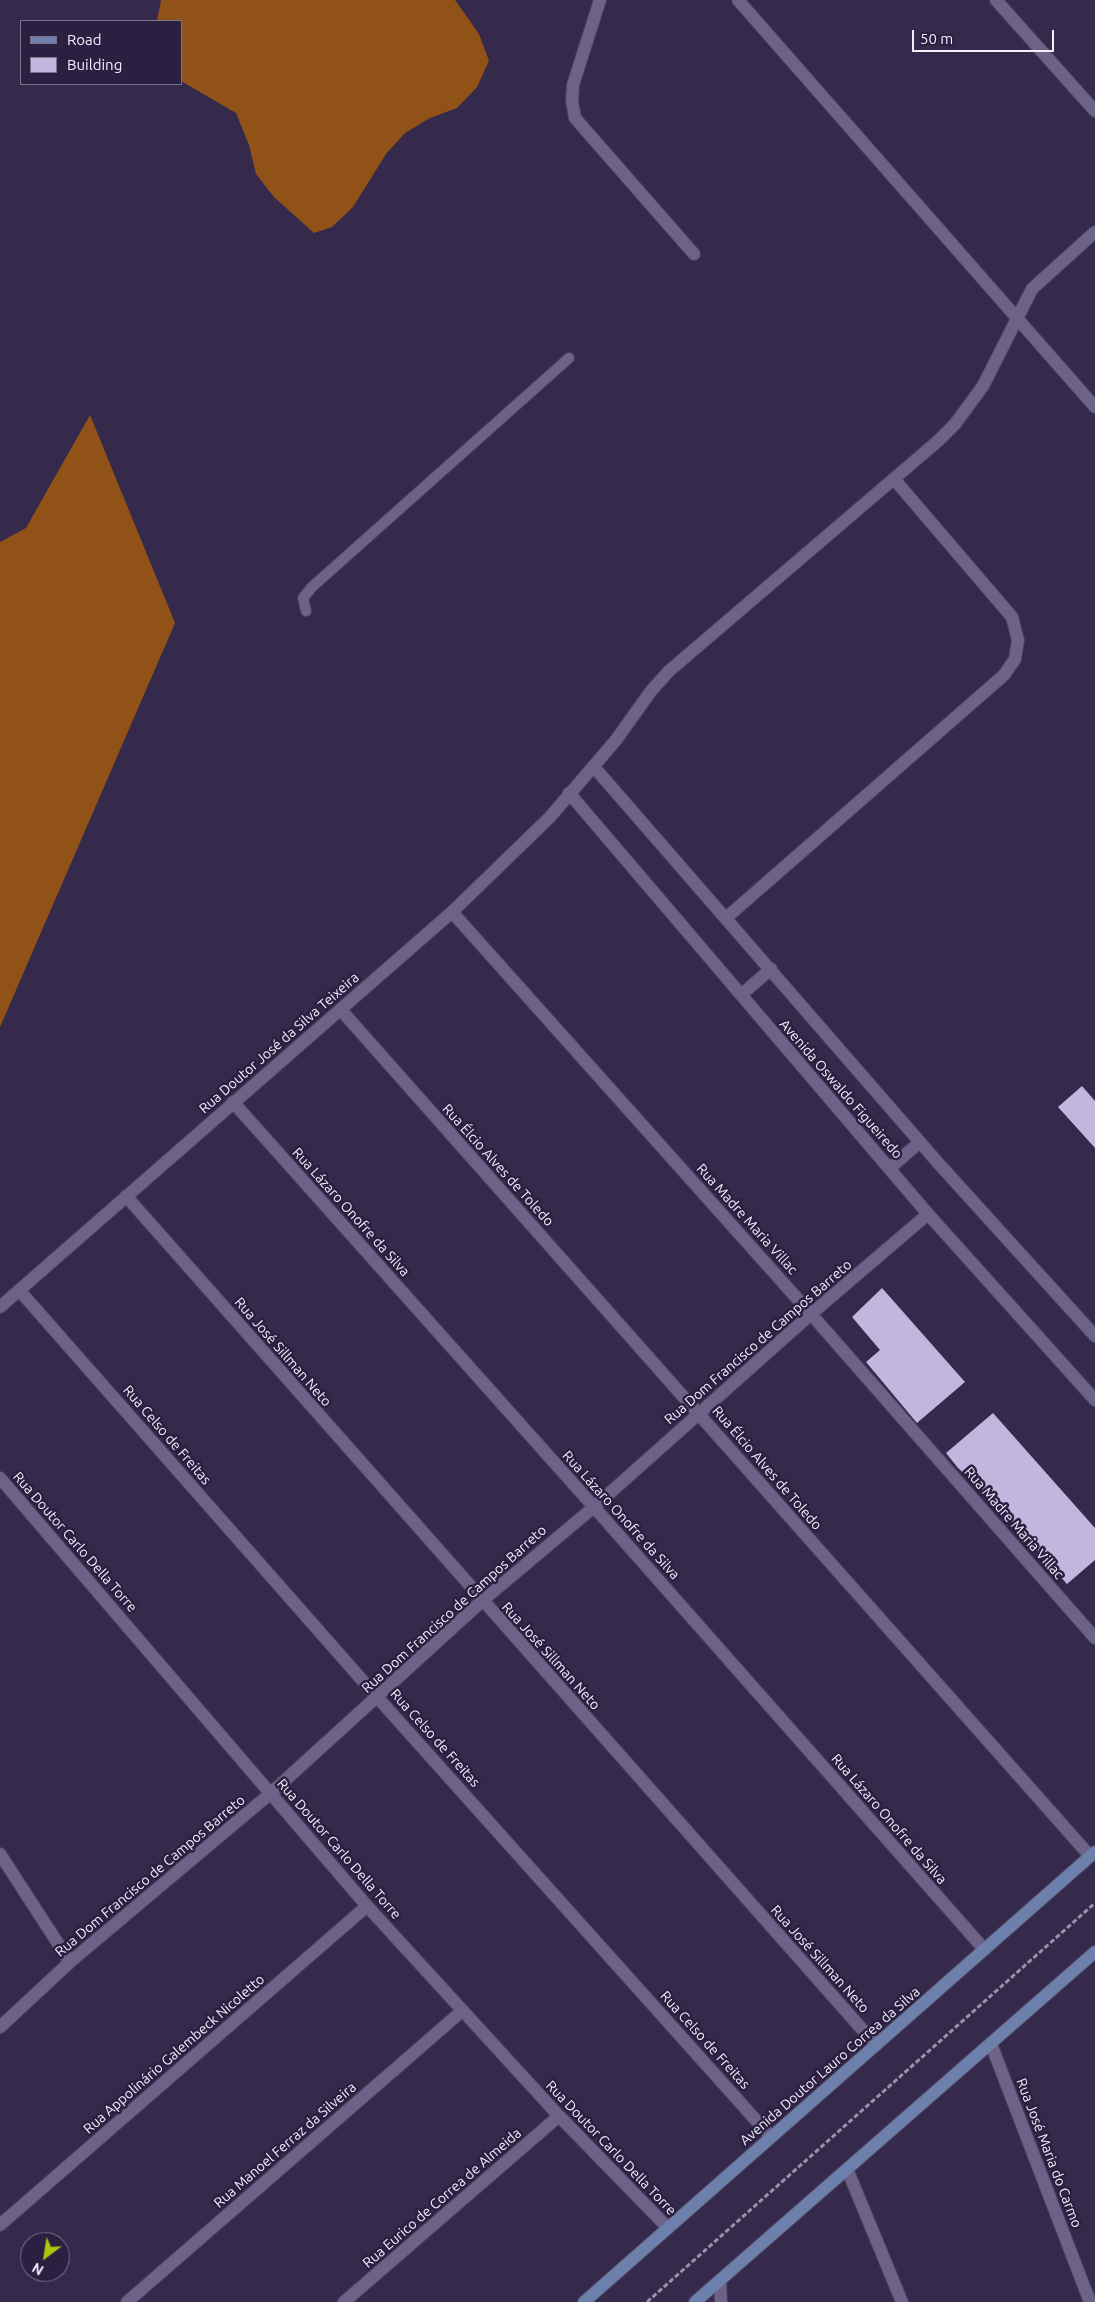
<!DOCTYPE html>
<html>
<head>
<meta charset="utf-8">
<style>
  body { margin:0 }
  #map { position:relative; width:1095px; height:2302px; overflow:hidden; background:#352a4c; font-family:Ubuntu,sans-serif }
  canvas { display:block }
  .legend { position:absolute; left:20px; top:20px; width:162px; height:65px; box-sizing:border-box; background:#2b2041; border:1px solid #7b738c; margin:0; padding:6px 9px; list-style:none; font-size:15px; color:#f2effc }
  .legend li { display:flex; align-items:center; gap:10px; height:25px }
  .legend b { width:25px; border:1px solid #7b738c }
  .north { position:absolute; left:20px; top:2232px; width:50px; height:50px; box-sizing:border-box; background:#2b2041; border:1px solid #7b738c; border-radius:50%; rotate:211deg; font-size:14px; font-weight:700; line-height:20px; text-align:center; color:#f2effc }
  .north::after { content:''; display:block; margin:auto; width:18px; height:22px; background:#aec60c; clip-path:polygon(50% 0,100% 100%,50% 72%,0 100%) }
  .scale { position:absolute; left:912px; top:30px; width:142px; height:22px; box-sizing:border-box; border:2px solid #f2effc; border-top:0; padding-left:6px; font-size:15px; line-height:18px; white-space:nowrap; color:#f2effc; -webkit-text-stroke:4px #2b2041; paint-order:stroke }
</style>
</head>
<body>
<div id="map">
<canvas width="1095" height="2302"></canvas>
<ul class="legend">
<li><b style="height:6px;background:#6c80ab"></b>Road</li>
<li><b style="height:14px;background:#c2b6df"></b>Building</li>
</ul>
<div class="north">N</div>
<div class="scale">50 m</div>
</div>
<script>
const ctx = document.querySelector('canvas').getContext('2d');
ctx.lineJoin = 'round';
function fillPath(path, color) { ctx.fillStyle = color; ctx.fill(path, 'evenodd'); }
const shape = rows => new Path2D(rows.map(r => 'M' + r).join(''));
function stroke(path, color, width, dash) { ctx.strokeStyle = color; ctx.lineWidth = width; ctx.lineCap = dash ? 'butt' : 'round'; ctx.setLineDash(dash || []); ctx.stroke(path); }
function write(font, color, halo, rows, align = 'center') {
  ctx.font = font + ' Ubuntu,sans-serif'; ctx.lineWidth = 5; ctx.setLineDash([]); ctx.textBaseline = 'middle'; ctx.strokeStyle = halo; ctx.fillStyle = color; for (const [text, x, y, turn = 0] of rows) {
    ctx.save(); ctx.translate(x, y); ctx.rotate((+turn || 0) * Math.PI / 180); ctx.textAlign = isNaN(turn) ? turn : align; if (halo) ctx.strokeText(text, 0, 0); ctx.fillText(text, 0, 0); ctx.restore();
  }
}
const forest = shape([
  [161,0,455,0,479,34,489,61,477,87,457,108,430,118,405,133,386,154,353,207,332,227,314,233,274,197,256,174,249,145,236,113,181,81,181,21,157,21],
  [90,415,175,623,0,1027,0,542,26,528]
]);
const building = shape([
  [1082,1086,1095,1101,1095,1148,1058,1107],
  [882,1288,965,1382,917,1423,866,1362,880,1350,852,1317],
  [993,1413,1095,1528,1095,1560,1067,1584,1001,1509,997,1513,985,1498,987,1495,958,1468,946,1453]
]);
const path = shape([
  [647,2302,1095,1903]
]);
const lane = shape([
  [306,611,303,598,312,587,569,358]
]);
const street = shape([
  [600,0,573,85,572,101,575,118,694,254],
  [738,0,1095,407],
  [996,0,1095,111],
  [594,767,939,1164,1095,1336],
  [569,793,928,1214,1095,1400],
  [452,912,811,1314,1095,1638],
  [726,918,1004,675,1015,659,1018,640,1012,617,894,479],
  [742,994,771,969],
  [341,1010,1090,1856],
  [233,1102,594,1507,984,1949],
  [890,1168,920,1142],
  [126,1196,876,2045],
  [19,1290,377,1697,771,2137],
  [0,1307,452,912,550,817,616,740,651,691,669,671,938,441,955,424,983,386,1032,289,1095,232],
  [0,1478,367,1906,559,2116,668,2228],
  [0,1854,70,1962],
  [0,2027,70,1962,271,1793,482,1601,594,1507,811,1314,928,1214],
  [991,2044,1090,2302],
  [847,2169,902,2302],
  [0,2225,367,1906],
  [720,2281,721,2302],
  [127,2302,462,2011],
  [344,2302,559,2116]
]);
const secondary = shape([
  [584,2302,1095,1852],
  [695,2302,1095,1952]
]);
const streetNames = [
  ["Rua Doutor José da Silva Teixeira",279,1043,-41],
  ["Avenida Oswaldo Figueiredo",841,1089,49],
  ["Rua Élcio Alves de Toledo",498,1165,48],
  ["Rua Lázaro Onofre da Silva",351,1212,48],
  ["Rua Madre Maria Villac",747,1219,48],
  ["Rua Dom Francisco de Campos Barreto",758,1342,-41],
  ["Rua José Sillman Neto",283,1352,49],
  ["Rua Celso de Freitas",167,1435,49],
  ["Rua Élcio Alves de Toledo",767,1468,49],
  ["Rua Lázaro Onofre da Silva",621,1515,48],
  ["Rua Madre Maria Villac",1014,1523,49],
  ["Rua Doutor Carlo Della Torre",75,1542,49],
  ["Rua Dom Francisco de Campos Barreto",454,1609,-42],
  ["Rua José Sillman Neto",551,1656,48],
  ["Rua Celso de Freitas",435,1738,48],
  ["Rua Lázaro Onofre da Silva",889,1819,49],
  ["Rua Doutor Carlo Della Torre",339,1849,49],
  ["Rua Dom Francisco de Campos Barreto",150,1876,-40],
  ["Rua José Sillman Neto",820,1959,48],
  ["Rua Celso de Freitas",705,2040,48],
  ["Rua Appolinário Galembeck Nicoletto",174,2054,-41],
  ["Avenida Doutor Lauro Correa da Silva",830,2066,-41],
  ["Rua Manoel Ferraz da Silveira",285,2145,-41],
  ["Rua Doutor Carlo Della Torre",611,2148,46],
  ["Rua José Maria do Carmo",1049,2153,69],
  ["Rua Eurico de Correa de Almeida",442,2198,-41]
];
fillPath(forest, '#915218');
fillPath(building, '#c2b6df');
stroke(lane, '#4c435e', 12);
stroke(street, '#4c435e', 14);
stroke(secondary, '#4c435e', 14);
stroke(path, '#9992a9', 3, [5, 2.5]);
stroke(lane, '#6d6287', 10);
stroke(street, '#6d6287', 12);
stroke(secondary, '#6c80ab', 12);
write('14px', '#f2effc', '#2b2041', streetNames);
</script>
</body>
</html>
